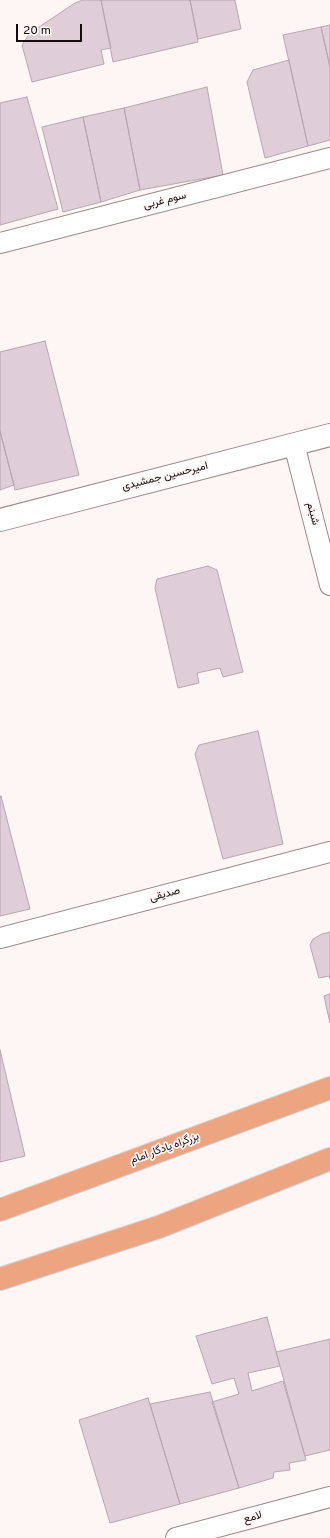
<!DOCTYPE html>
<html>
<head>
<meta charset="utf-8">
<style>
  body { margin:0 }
  #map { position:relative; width:330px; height:1538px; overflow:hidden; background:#fef5f5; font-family:Overpass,sans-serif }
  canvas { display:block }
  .scale { position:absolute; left:16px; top:24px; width:66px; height:18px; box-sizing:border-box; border:2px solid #120c0c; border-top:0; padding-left:5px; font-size:12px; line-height:14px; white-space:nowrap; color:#120c0c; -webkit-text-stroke:3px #fef5f5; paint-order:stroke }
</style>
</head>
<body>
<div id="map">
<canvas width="330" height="1538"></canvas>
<div class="scale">20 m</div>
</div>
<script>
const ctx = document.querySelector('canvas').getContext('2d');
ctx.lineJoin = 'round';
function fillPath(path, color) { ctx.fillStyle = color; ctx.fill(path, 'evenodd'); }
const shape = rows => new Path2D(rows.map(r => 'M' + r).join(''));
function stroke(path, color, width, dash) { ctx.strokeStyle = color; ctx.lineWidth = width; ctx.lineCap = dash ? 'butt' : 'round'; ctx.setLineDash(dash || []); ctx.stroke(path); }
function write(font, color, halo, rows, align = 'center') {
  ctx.font = font + ' Overpass,Vazirmatn,sans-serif'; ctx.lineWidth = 3.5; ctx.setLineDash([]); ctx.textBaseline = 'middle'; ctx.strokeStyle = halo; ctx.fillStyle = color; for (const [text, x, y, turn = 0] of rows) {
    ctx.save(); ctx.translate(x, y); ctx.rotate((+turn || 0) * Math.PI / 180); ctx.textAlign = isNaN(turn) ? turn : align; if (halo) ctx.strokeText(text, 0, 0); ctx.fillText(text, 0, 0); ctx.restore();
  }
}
const building = shape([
  [83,0,101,0,111,48,101,50,104,64,32,82,22,45,30,33,75,3,83,0],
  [101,0,190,0,198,42,113,62,101,0],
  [190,0,235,0,241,29,198,39,190,0],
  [330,25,330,67,321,27,330,25],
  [321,27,330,67,330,140,308,146,283,35,321,27],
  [289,60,308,146,265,158,247,82,253,70,289,60],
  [207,87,223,175,140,190,124,108,207,87],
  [27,97,58,209,0,225,0,103,27,97],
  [124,108,140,190,101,202,83,117,124,108],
  [83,117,101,202,63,212,42,127,83,117],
  [45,341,79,475,15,490,0,431,0,352,45,341],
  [0,431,14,485,0,490,0,431],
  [208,566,217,570,243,672,223,677,220,668,197,673,199,683,178,688,155,588,157,579,208,566],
  [258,731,283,844,223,859,195,754,199,745,258,731],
  [1,796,30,909,0,916,0,797,1,796],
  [330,932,330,979,329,976,319,978,310,945,313,939,322,934,330,932],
  [330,994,330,1023,324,996,330,994],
  [0,1050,25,1156,0,1162,0,1050],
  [267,1317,280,1366,248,1373,252,1391,283,1381,306,1460,289,1463,290,1470,274,1472,273,1478,239,1488,212,1402,239,1394,234,1378,212,1384,196,1336,267,1317],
  [330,1339,330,1450,305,1456,276,1352,330,1339],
  [210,1392,239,1488,180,1504,150,1404,210,1392],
  [148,1398,180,1504,110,1523,79,1420,148,1398]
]);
const street = shape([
  [0,243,330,158],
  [294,444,330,585],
  [0,938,330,852],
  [176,1538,330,1497]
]);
const secondary = shape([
  [0,520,330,435]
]);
const highway = shape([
  [0,1210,330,1088],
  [0,1279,159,1227,330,1159]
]);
const streetNames = [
  ["سوم غربی",165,201,-14],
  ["امیرحسین جمشیدی",165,477,-14],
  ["شبنم",312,514,75],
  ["صدیقی",165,895,-15],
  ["بزرگراه یادگار امام",165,1149,-20],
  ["لامع",253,1518,-15]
];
fillPath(building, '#dfced8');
stroke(building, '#b7a6b0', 1);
stroke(street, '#9d8a8b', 22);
stroke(secondary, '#9d8a8b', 24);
stroke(highway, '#d4d3d3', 24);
stroke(street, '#fff', 20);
stroke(secondary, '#fff', 22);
stroke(highway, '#eda581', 22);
write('11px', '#120c0c', '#fef5f5', streetNames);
</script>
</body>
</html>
